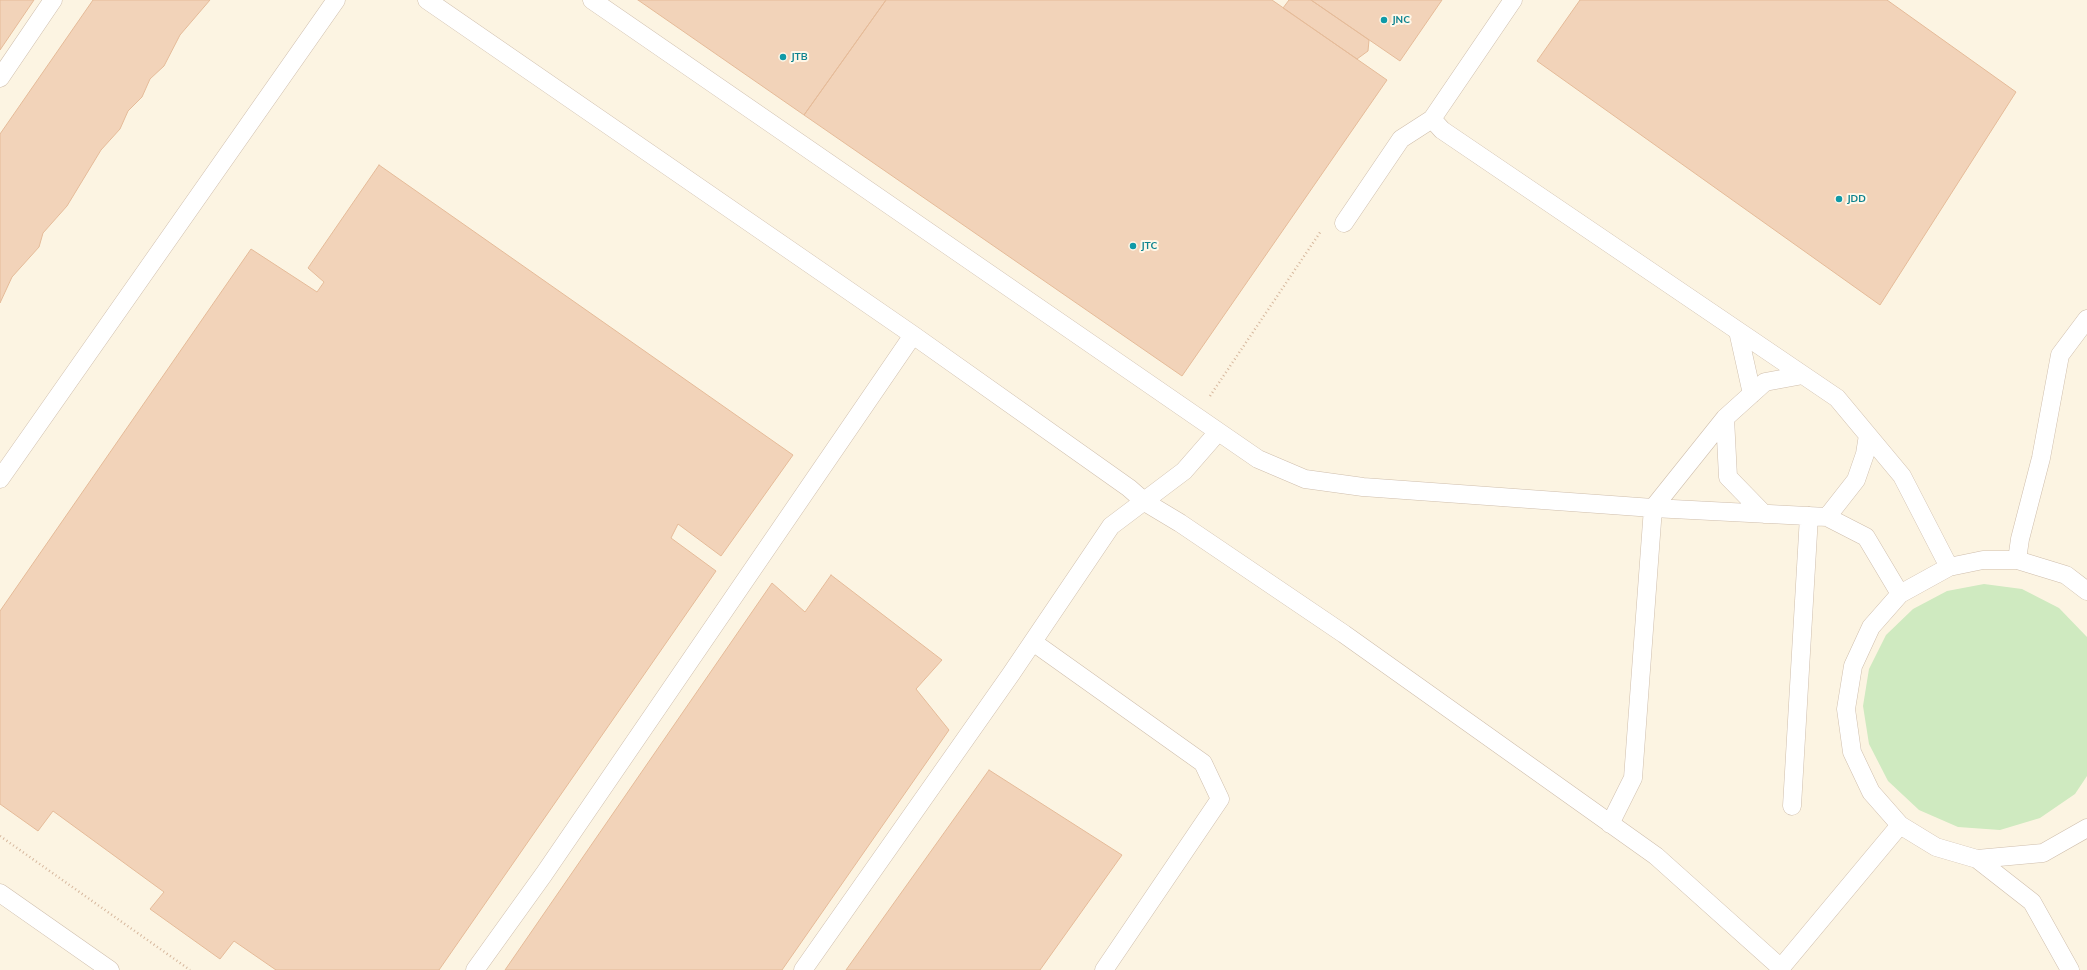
<!DOCTYPE html>
<html>
<head>
<meta charset="utf-8">
<style>
  body { margin:0 }
  canvas { display:block; background:#fcf4e2 }
</style>
</head>
<body>
<canvas width="2087" height="970"></canvas>
<script>
const ctx = document.querySelector('canvas').getContext('2d');
ctx.lineJoin = 'round';
function fillPath(path, color) { ctx.fillStyle = color; ctx.fill(path, 'evenodd'); }
const shape = rows => new Path2D(rows.map(r => 'M' + r).join(''));
function stroke(path, color, width, dash) { ctx.strokeStyle = color; ctx.lineWidth = width; ctx.lineCap = dash ? 'butt' : 'round'; ctx.setLineDash(dash || []); ctx.stroke(path); }
function write(font, color, halo, rows, align = 'center') {
  ctx.font = font + ' Mulish,sans-serif'; ctx.lineWidth = 4; ctx.setLineDash([]); ctx.textBaseline = 'middle'; ctx.strokeStyle = halo; ctx.fillStyle = color; for (const [text, x, y, turn = 0] of rows) {
    ctx.save(); ctx.translate(x, y); ctx.rotate((+turn || 0) * Math.PI / 180); ctx.textAlign = isNaN(turn) ? turn : align; if (halo) ctx.strokeText(text, 0, 0); ctx.fillText(text, 0, 0); ctx.restore();
  }
}
const green = shape([
  [1984,584,2022,589,2059,608,2087,637,2087,776,2075,794,2040,818,2000,830,1958,827,1919,810,1888,781,1869,744,1863,706,1869,669,1886,635,1913,609,1947,591]
]);
const building = shape([
  [0,0,34,0,0,50,0,0],
  [93,0,210,0,180,35,164,66,150,79,142,97,128,111,120,129,101,150,67,206,43,233,39,247,12,277,0,303,0,134,93,0],
  [638,0,886,0,804,115,638,0],
  [886,0,1272,0,1387,80,1182,376,804,115,886,0],
  [1289,0,1311,0,1369,40,1368,51,1357,59,1283,8,1289,0],
  [1311,0,1442,0,1400,61,1311,0],
  [1580,0,1887,0,2016,92,1880,305,1537,61,1580,0],
  [379,165,793,455,721,556,678,524,671,538,716,571,439,970,276,970,234,941,220,959,150,909,164,892,53,811,38,831,0,804,0,611,251,249,317,292,324,282,308,268,379,165],
  [831,575,942,660,916,689,949,730,782,970,505,970,772,583,805,612,831,575],
  [989,770,1122,855,1040,970,846,970,989,770]
]);
const path = shape([
  [1210,396,1321,231],
  [0,836,190,970]
]);
const service = shape([
  [427,0,913,335,1129,488,1145,502,1180,523,1344,634,1656,856,1781,968],
  [592,0,1258,459,1305,479,1363,487,1653,508,1827,517,1866,537,1900,594],
  [1513,0,1432,119,1442,130,1837,398,1902,476,1949,567],
  [0,78,53,0],
  [1344,223,1401,139,1432,119],
  [1738,331,1752,394],
  [1725,418,1728,477,1764,514],
  [0,479,336,0],
  [1827,517,1856,480,1865,454,1868,435],
  [2017,560,2020,539,2041,458,2060,355,2087,319],
  [2087,591,2066,575,2017,560,1983,560,1949,567,1900,594,1871,627,1853,666,1846,709,1852,752,1871,792,1900,825,1936,847,1977,859,2043,853,2087,828],
  [1033,642,1203,763,1220,799,1104,970],
  [1792,806,1809,516],
  [1610,824,1633,778,1653,508,1725,418,1765,382,1803,375],
  [1977,859,2032,902,2070,970],
  [0,893,110,970],
  [475,970,544,874,913,335],
  [803,970,1011,674,1111,526,1184,471,1218,432],
  [1779,970,1900,825]
]);
const markers = [
  [1384,20,4,"#0f9aa8"],
  [783,57,4,"#0f9aa8"],
  [1839,199,4,"#0f9aa8"],
  [1133,246,4,"#0f9aa8"]
];
const cultureNames = [
  ["JNC",1392,20],
  ["JTB",791,57],
  ["JDD",1847,199],
  ["JTC",1141,246]
];
fillPath(green, '#cfeac0');
fillPath(building, '#f2d3b9');
stroke(building, '#e5bb99', 1);
stroke(service, '#cfbeac', 19);
stroke(path, '#d6b79d', 2.5, [1, 3]);
stroke(service, '#fff', 18);
for (const [x, y, r, color] of markers) { const dot = new Path2D(); dot.arc(x, y, r, 0, 2 * Math.PI); ctx.fillStyle = color; ctx.fill(dot); stroke(dot, '#fff7e8', 1.5); }
write('bold 10px', '#0d838f', '#fff7e8', cultureNames, 'left');
</script>
</body>
</html>
